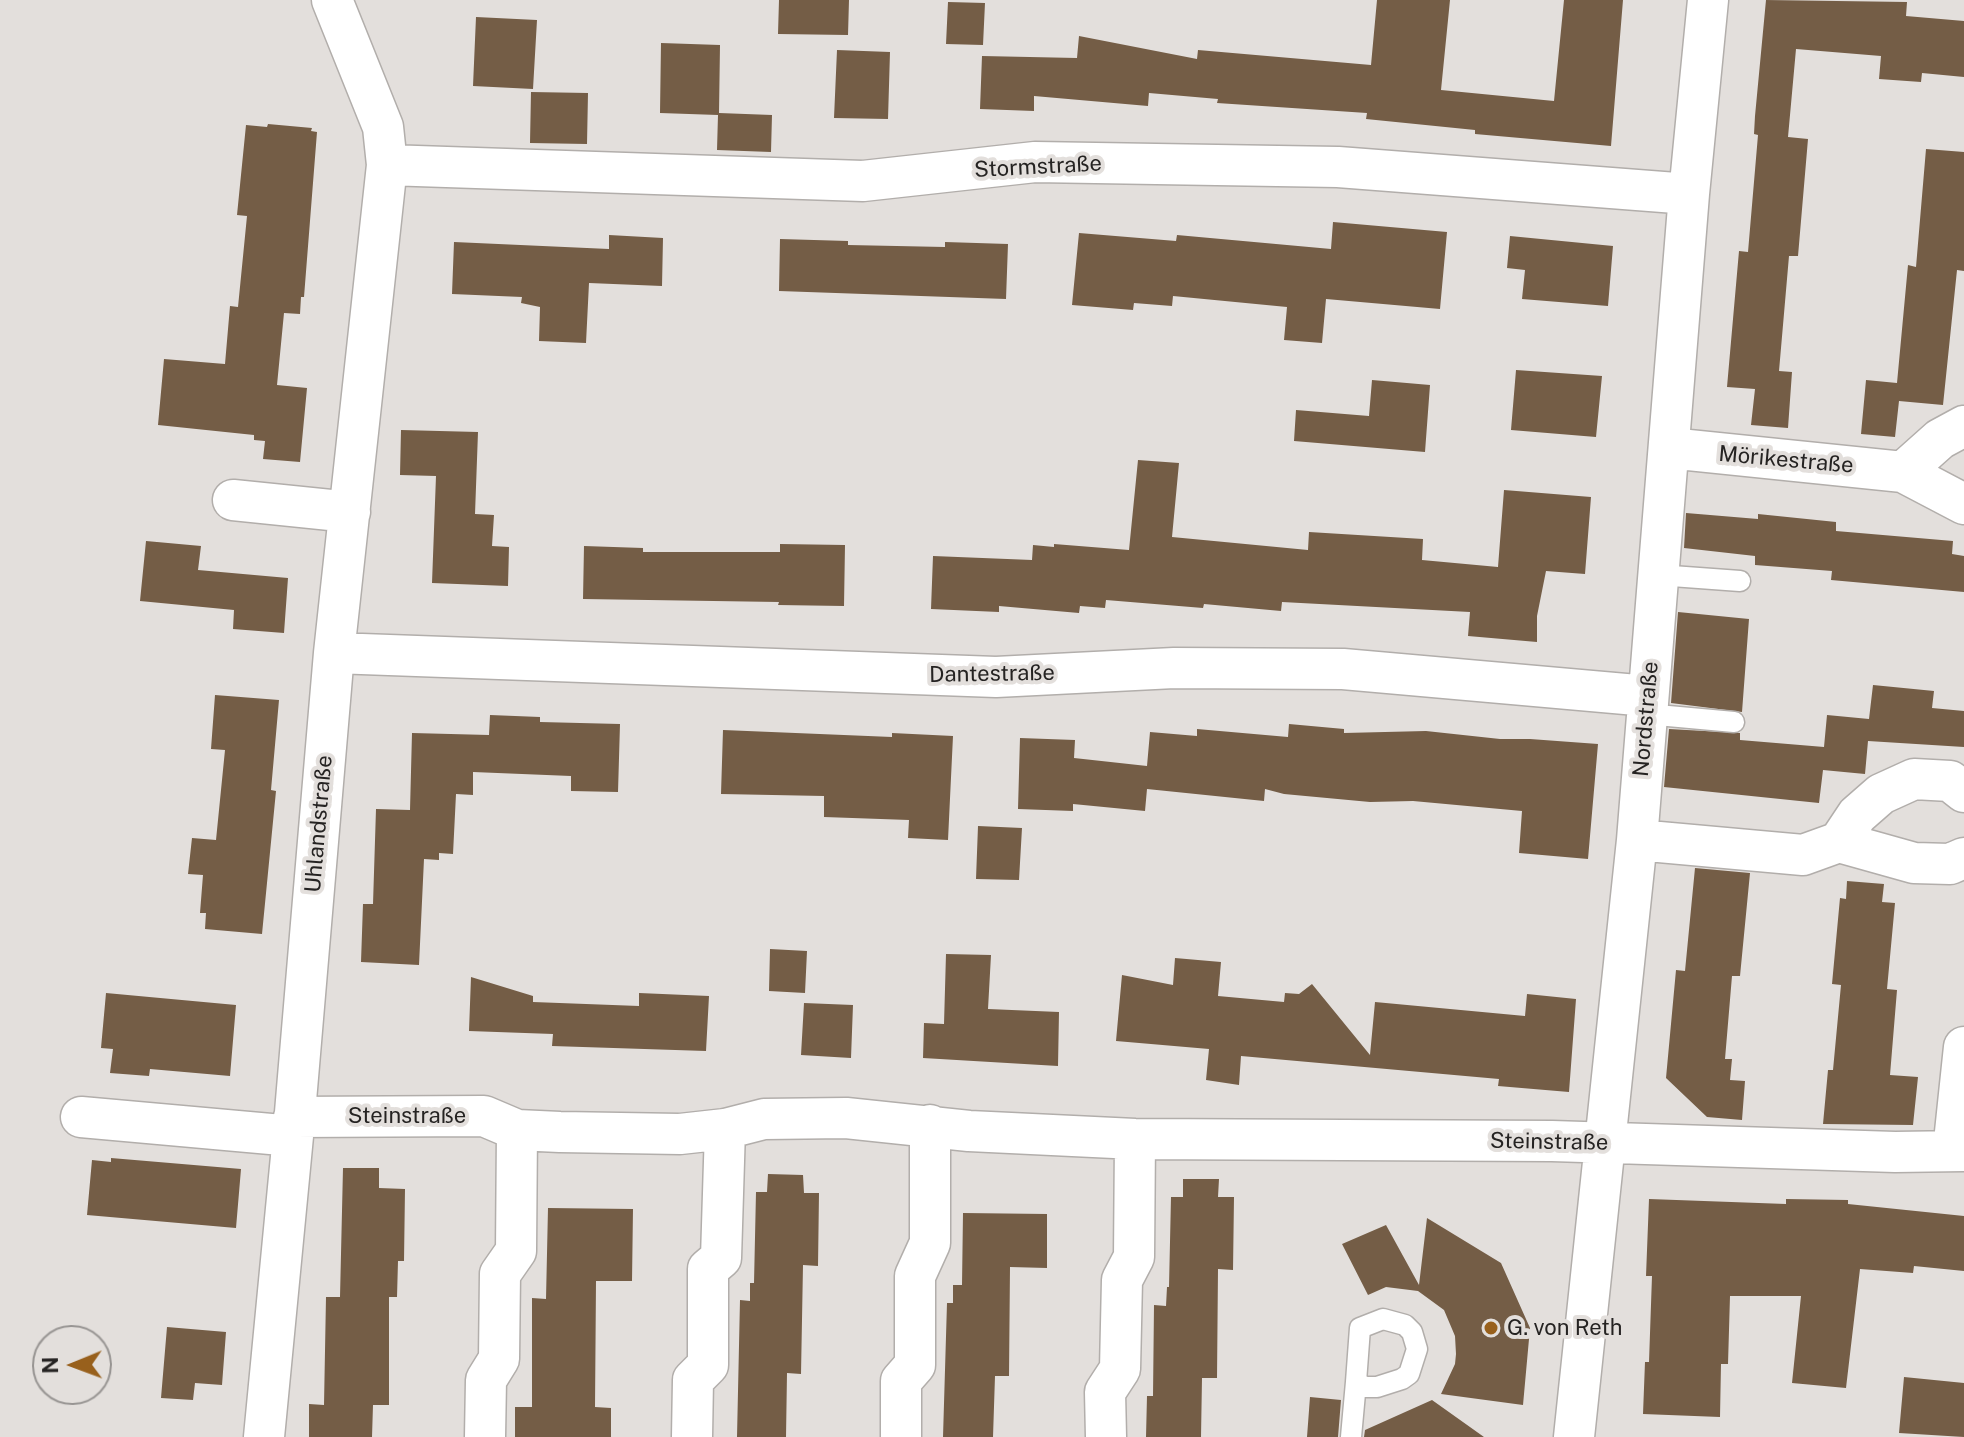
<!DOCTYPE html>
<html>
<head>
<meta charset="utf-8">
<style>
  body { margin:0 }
  #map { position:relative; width:1964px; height:1437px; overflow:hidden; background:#e3dfdc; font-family:"Public Sans",sans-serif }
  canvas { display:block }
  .north { position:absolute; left:32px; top:1325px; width:80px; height:80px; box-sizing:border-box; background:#e3dfdc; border:2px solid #979492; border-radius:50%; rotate:269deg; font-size:22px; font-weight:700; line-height:32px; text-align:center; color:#252322 }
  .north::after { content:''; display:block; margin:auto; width:28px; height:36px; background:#98601c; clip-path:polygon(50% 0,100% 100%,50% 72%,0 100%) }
</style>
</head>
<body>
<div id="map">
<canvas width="1964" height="1437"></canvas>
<div class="north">N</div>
</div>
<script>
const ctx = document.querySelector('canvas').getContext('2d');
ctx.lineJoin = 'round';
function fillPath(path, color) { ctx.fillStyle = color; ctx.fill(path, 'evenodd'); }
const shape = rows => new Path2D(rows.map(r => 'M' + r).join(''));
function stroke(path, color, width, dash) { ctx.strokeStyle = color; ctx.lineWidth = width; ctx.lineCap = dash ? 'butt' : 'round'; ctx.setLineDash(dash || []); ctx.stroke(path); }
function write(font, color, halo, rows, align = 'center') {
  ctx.font = font + ' "Public Sans",sans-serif'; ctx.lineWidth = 8; ctx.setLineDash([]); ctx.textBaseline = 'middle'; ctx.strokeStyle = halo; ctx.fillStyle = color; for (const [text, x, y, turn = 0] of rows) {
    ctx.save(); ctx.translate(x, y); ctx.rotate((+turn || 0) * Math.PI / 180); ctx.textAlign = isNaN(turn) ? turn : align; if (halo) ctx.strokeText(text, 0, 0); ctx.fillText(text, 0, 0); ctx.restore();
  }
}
const building = shape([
  [779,0,849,0,848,35,778,34],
  [1377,0,1450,0,1441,90,1554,101,1564,0,1623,0,1611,146,1475,134,1475,130,1366,119,1367,113,1217,103,1218,99,1149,93,1148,106,1034,96,1034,111,980,109,982,56,1077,58,1079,36,1197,59,1198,50,1371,65],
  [1766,0,1907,2,1906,16,1964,21,1964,77,1922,73,1921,82,1879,79,1881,56,1796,49,1788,137,1808,139,1798,256,1789,256,1779,371,1792,372,1788,428,1751,425,1755,389,1727,387,1739,251,1748,252,1758,135,1754,134,1755,116],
  [948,2,985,3,983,45,946,44],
  [476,17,537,20,533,89,473,86],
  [661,43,720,45,719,113,772,115,771,152,717,150,718,115,660,113],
  [837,50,890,52,888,119,834,118],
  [531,92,588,93,587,144,530,143],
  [268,124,312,128,311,131,317,132,304,297,301,297,300,314,284,313,277,385,307,388,300,462,263,459,265,441,254,440,254,435,158,425,164,359,225,364,230,306,238,307,247,216,237,215,246,125,267,127],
  [1926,149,1964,152,1964,271,1957,270,1943,405,1899,401,1895,437,1861,434,1866,380,1897,383,1908,265,1916,267],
  [1333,222,1447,232,1440,309,1326,299,1322,343,1284,340,1287,307,1173,296,1172,306,1134,303,1133,310,1072,305,1079,233,1176,241,1177,235,1331,249],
  [609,235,663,238,662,286,589,283,586,343,539,341,540,307,521,303,522,297,452,294,454,242,609,249],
  [1510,236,1613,246,1608,306,1522,299,1525,270,1507,268],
  [780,239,848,241,848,245,945,247,945,242,1008,244,1006,299,779,291],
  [1516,370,1602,376,1596,437,1511,430],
  [1372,380,1430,385,1425,452,1294,441,1296,410,1369,416],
  [401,430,478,432,475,514,494,515,492,546,509,547,508,586,432,583,436,476,400,475],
  [1138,460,1179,463,1172,537,1308,550,1309,532,1423,539,1422,560,1498,567,1504,490,1591,497,1585,574,1546,571,1537,616,1537,642,1468,636,1470,612,1282,602,1281,611,1204,604,1203,608,1106,600,1105,608,1080,606,1079,613,999,606,999,612,931,609,933,556,1032,560,1033,545,1054,547,1054,544,1129,550],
  [1686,513,1758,519,1758,514,1836,522,1836,531,1953,541,1952,554,1964,556,1964,592,1831,580,1832,571,1755,565,1755,556,1684,548],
  [146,541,201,546,198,570,288,578,284,633,233,629,234,610,140,601],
  [780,544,845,545,844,606,778,605,779,602,583,599,584,546,643,548,643,552,780,552],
  [1678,612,1749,619,1742,712,1671,703],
  [1873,685,1934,691,1932,708,1964,711,1964,747,1868,741,1865,774,1823,770,1819,803,1664,787,1669,729,1740,733,1740,740,1824,747,1827,715,1869,719],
  [215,695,279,700,271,790,276,791,262,934,205,929,206,913,200,913,203,875,188,874,192,838,216,840,225,750,211,749],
  [490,715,540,717,540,722,620,724,618,792,571,791,571,776,473,772,473,795,456,794,453,854,439,853,439,860,424,859,419,965,361,962,363,904,373,904,376,809,410,810,412,733,489,735],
  [1289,724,1344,729,1344,733,1426,731,1500,739,1530,739,1598,744,1588,859,1519,853,1522,811,1413,801,1370,802,1284,794,1265,789,1264,801,1147,789,1145,811,1073,804,1073,811,1018,809,1020,738,1075,740,1074,758,1147,766,1150,732,1197,736,1197,729,1288,737],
  [723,730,892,737,892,733,953,736,948,840,908,838,909,820,824,817,824,796,721,794],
  [978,826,1022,828,1019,880,976,879],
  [1695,868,1750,873,1740,976,1732,976,1725,1059,1732,1059,1730,1080,1745,1081,1742,1120,1707,1117,1666,1078,1676,970,1685,971],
  [1847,881,1884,884,1882,902,1895,903,1887,989,1897,990,1890,1075,1918,1077,1913,1125,1823,1124,1828,1070,1833,1070,1841,985,1832,984,1840,898,1846,899],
  [770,949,807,951,805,993,769,991],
  [946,954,991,955,988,1009,1059,1012,1058,1066,923,1058,924,1023,944,1024],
  [1175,958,1221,962,1218,996,1284,1002,1285,993,1299,994,1312,984,1370,1055,1375,1002,1525,1016,1527,994,1576,999,1569,1092,1498,1086,1499,1079,1241,1056,1239,1085,1206,1080,1209,1049,1116,1041,1122,975,1173,985],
  [471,977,533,996,533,1002,639,1006,639,993,709,996,706,1051,552,1046,553,1034,469,1031],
  [106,993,236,1005,230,1076,150,1069,149,1076,110,1073,113,1049,101,1048],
  [804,1003,853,1005,851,1058,801,1055],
  [111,1158,241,1169,236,1228,87,1215,92,1160,111,1162],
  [343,1168,379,1168,379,1188,405,1189,404,1261,398,1261,397,1297,389,1297,389,1405,373,1405,372,1437,309,1437,309,1404,324,1405,326,1297,340,1297],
  [768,1174,803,1175,804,1193,819,1193,818,1266,803,1265,801,1374,787,1373,786,1437,737,1437,740,1300,750,1301,750,1283,754,1283,756,1192,767,1192],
  [1183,1179,1219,1179,1218,1197,1234,1197,1233,1270,1218,1269,1217,1378,1202,1378,1201,1437,1146,1437,1147,1396,1153,1396,1154,1305,1166,1306,1167,1287,1169,1287,1171,1197,1183,1197],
  [1649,1199,1786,1204,1786,1199,1848,1200,1848,1204,1964,1216,1964,1271,1914,1266,1913,1273,1860,1269,1846,1388,1792,1383,1801,1296,1730,1296,1728,1364,1721,1364,1720,1417,1643,1414,1645,1362,1649,1362,1652,1276,1646,1276],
  [548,1208,633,1209,632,1281,596,1281,595,1407,611,1408,611,1437,515,1437,515,1407,532,1407,532,1298,546,1299],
  [963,1213,1047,1214,1047,1268,1010,1267,1009,1376,995,1376,993,1437,943,1437,947,1303,953,1303,953,1285,962,1285],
  [1427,1218,1501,1263,1530,1328,1523,1405,1441,1394,1455,1364,1456,1354,1455,1336,1444,1310,1418,1291,1386,1287,1368,1295,1342,1244,1386,1225,1419,1285],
  [167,1327,226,1332,222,1385,195,1383,193,1400,161,1398],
  [1904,1377,1964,1383,1964,1437,1899,1433],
  [1310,1397,1341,1400,1338,1437,1307,1437],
  [1432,1400,1484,1437,1364,1437,1365,1430]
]);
const service = shape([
  [1658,575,1740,581],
  [1646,714,1734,722],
  [1351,1437,1356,1382,1360,1328,1383,1319,1405,1325,1412,1332,1417,1349,1409,1374,1402,1379,1377,1387,1365,1387,1356,1382]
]);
const minor = shape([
  [387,165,863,181,1035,162,1338,167,1689,194],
  [1669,448,1903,472,1964,504],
  [1903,472,1940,439,1964,426],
  [233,500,350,512],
  [334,653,996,677,1174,668,1343,669,1648,696],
  [1637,840,1803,855,1839,842,1914,863,1950,864,1964,858],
  [1839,842,1857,815,1881,794,1914,779,1950,781,1964,792],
  [81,1117,293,1136],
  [294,1117,484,1116,517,1130,560,1132,680,1134,725,1129,764,1119,846,1118,969,1131,1135,1139,1552,1141,1895,1152,1964,1151],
  [1953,1151,1964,1047],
  [264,1437,293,1136,334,653,387,165,383,127,332,0],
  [485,1437,486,1380,499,1359,500,1274,516,1251,517,1130],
  [692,1437,693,1380,708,1365,708,1269,721,1258,725,1129],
  [901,1437,901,1381,915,1365,915,1276,930,1243,930,1125],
  [1106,1437,1105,1392,1120,1369,1122,1280,1134,1257,1135,1139],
  [1574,1437,1637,840,1689,194,1708,0]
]);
const markers = [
  [1491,1328,8,"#98601c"]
];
const streetNames = [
  ["Stormstraße",1038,167,-3],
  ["Mörikestraße",1786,460,5],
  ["Dantestraße",992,674,-1],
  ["Nordstraße",1646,719,-85],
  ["Uhlandstraße",319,824,-85],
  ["Steinstraße",407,1116],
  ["Steinstraße",1549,1142,1]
];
const poiNames = [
  ["G. von Reth",1507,1328]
];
fillPath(building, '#745d46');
stroke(service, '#b2aeab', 23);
stroke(minor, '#b2aeab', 43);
stroke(service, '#fff', 20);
stroke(minor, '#fff', 40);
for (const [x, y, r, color] of markers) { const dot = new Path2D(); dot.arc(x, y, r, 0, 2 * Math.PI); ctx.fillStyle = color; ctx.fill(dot); stroke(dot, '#e3dfdc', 3); }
write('22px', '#252322', '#e3dfdc', streetNames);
write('22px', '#252322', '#e3dfdc', poiNames, 'left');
</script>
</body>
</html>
